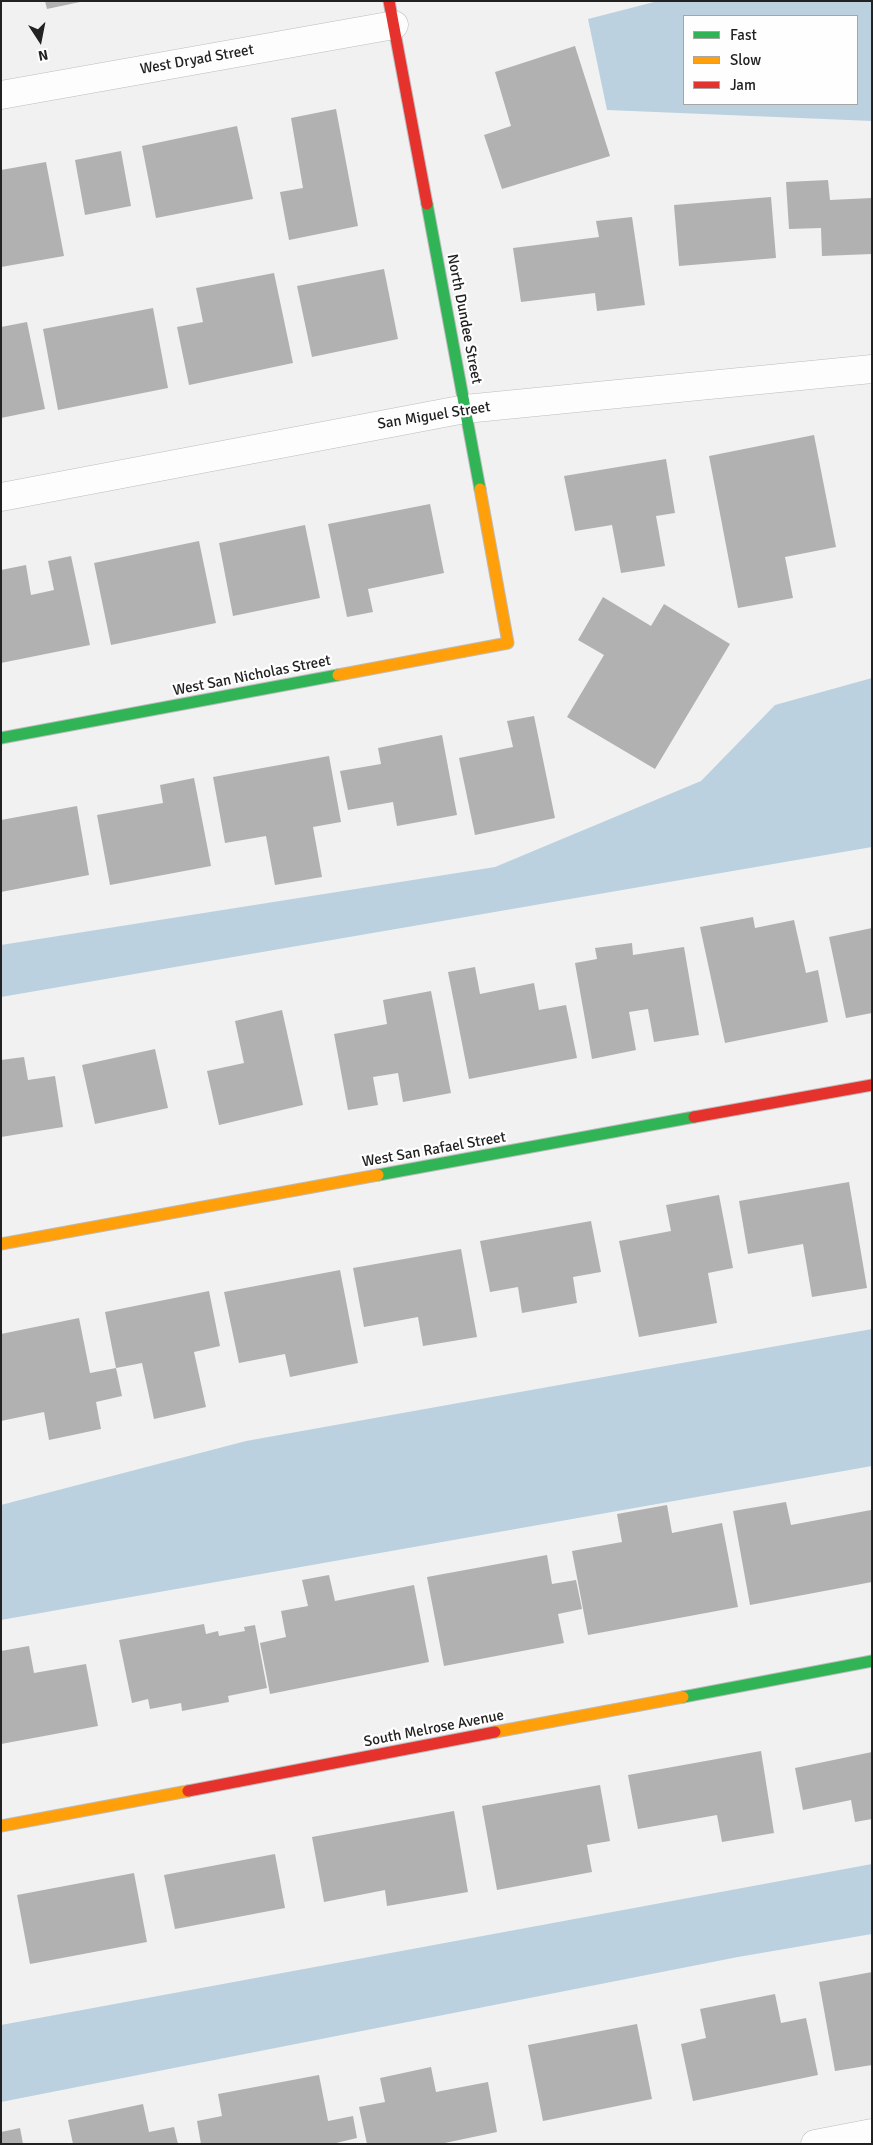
<!DOCTYPE html>
<html>
<head>
<meta charset="utf-8">
<style>
  body { margin:0 }
  #map { position:relative; width:873px; height:2145px; overflow:hidden; background:#f1f1f2; font-family:Signika,sans-serif }
  canvas { display:block }
  .frame { position:absolute; inset:0; border:2px solid #222223; pointer-events:none }
  .legend { position:absolute; left:683px; top:15px; width:175px; height:90px; box-sizing:border-box; background:#fefeff; border:1px solid #a6a6a7; margin:0; padding:6px 9px; list-style:none; font-size:15px; color:#222223 }
  .legend li { display:flex; align-items:center; gap:10px; height:25px }
  .legend b { width:25px; border:1px solid #a6a6a7 }
  .north { position:absolute; left:15px; top:15px; width:50px; height:50px; -webkit-text-stroke:4px #fefeff; paint-order:stroke; rotate:169deg; font-size:14px; font-weight:700; line-height:20px; text-align:center; color:#222223 }
  .north::after { content:''; display:block; margin:auto; width:18px; height:22px; background:#222223; clip-path:polygon(50% 0,100% 100%,50% 72%,0 100%) }
</style>
</head>
<body>
<div id="map">
<canvas width="873" height="2145"></canvas>
<div class="frame"></div>
<ul class="legend">
<li><b style="height:6px;background:#30b455"></b>Fast</li>
<li><b style="height:6px;background:#ff9f0a"></b>Slow</li>
<li><b style="height:6px;background:#e5322d"></b>Jam</li>
</ul>
<div class="north">N</div>
</div>
<script>
const ctx = document.querySelector('canvas').getContext('2d');
ctx.lineJoin = 'round';
function fillPath(path, color) { ctx.fillStyle = color; ctx.fill(path, 'evenodd'); }
const shape = rows => new Path2D(rows.map(r => 'M' + r).join(''));
function stroke(path, color, width, dash) { ctx.strokeStyle = color; ctx.lineWidth = width; ctx.lineCap = dash ? 'butt' : 'round'; ctx.setLineDash(dash || []); ctx.stroke(path); }
function write(font, color, halo, rows, align = 'center') {
  ctx.font = font + ' Signika,sans-serif'; ctx.lineWidth = 4.5; ctx.setLineDash([]); ctx.textBaseline = 'middle'; ctx.strokeStyle = halo; ctx.fillStyle = color; for (const [text, x, y, turn = 0] of rows) {
    ctx.save(); ctx.translate(x, y); ctx.rotate((+turn || 0) * Math.PI / 180); ctx.textAlign = isNaN(turn) ? turn : align; if (halo) ctx.strokeText(text, 0, 0); ctx.fillText(text, 0, 0); ctx.restore();
  }
}
const water = shape([
  [658,1,872,1,872,121,607,110,588,19],
  [684,16,857,16,857,104,684,104],
  [872,678,872,847,1,997,1,945,495,867,701,781,775,705],
  [872,1329,872,1466,1,1620,1,1505,246,1441],
  [872,1864,872,1934,738,1957,1,2102,1,2025]
]);
const building = shape([
  [45,1,80,1,80,2,47,9],
  [575,46,610,156,502,189,484,135,511,126,495,72],
  [336,109,358,226,289,240,280,192,303,188,291,118],
  [237,126,253,199,156,218,142,146],
  [121,151,131,206,85,215,75,160],
  [46,162,64,256,1,267,1,170],
  [828,180,830,200,872,198,872,254,822,256,821,228,789,229,786,182],
  [771,197,776,258,679,266,674,205],
  [632,217,645,305,597,311,595,293,521,302,513,248,599,237,596,221],
  [384,269,398,339,312,357,297,286],
  [274,273,293,363,189,385,177,327,203,322,196,288],
  [153,308,168,388,58,410,43,329],
  [27,322,45,409,1,418,1,327],
  [814,435,836,547,785,557,793,598,738,608,709,456],
  [666,459,675,513,656,516,665,566,621,573,612,525,575,531,564,476],
  [430,504,444,573,368,589,373,612,347,617,328,524],
  [305,525,320,598,233,616,219,543],
  [199,541,216,623,111,645,94,563],
  [71,556,90,645,1,663,1,570,26,565,31,595,54,590,48,561],
  [603,597,651,626,664,604,730,644,655,769,567,717,604,655,578,640],
  [534,716,555,818,475,835,459,758,513,747,507,721],
  [442,735,457,815,397,826,393,802,348,810,340,771,381,764,378,748],
  [329,756,341,822,313,827,322,877,275,885,266,836,225,843,213,777],
  [194,778,211,866,110,885,97,815,163,803,160,785],
  [77,806,89,875,1,892,1,820],
  [753,917,755,928,794,920,806,973,818,970,828,1022,725,1043,700,927],
  [872,928,872,1013,846,1018,829,937],
  [632,943,633,955,684,947,699,1035,654,1042,648,1009,629,1012,636,1050,592,1059,575,963,597,959,595,948],
  [475,967,480,994,534,983,539,1010,566,1005,577,1058,469,1079,448,972],
  [431,991,451,1093,403,1102,398,1073,373,1077,378,1105,348,1110,334,1034,387,1024,383,1000],
  [282,1010,303,1105,219,1125,207,1071,244,1063,235,1021],
  [155,1049,168,1108,95,1124,82,1065],
  [24,1057,28,1080,55,1076,63,1127,1,1137,1,1060],
  [849,1182,867,1288,812,1297,803,1244,748,1254,739,1201],
  [719,1195,733,1268,708,1273,717,1323,639,1337,619,1241,671,1231,666,1205],
  [591,1221,601,1272,573,1277,577,1303,522,1313,518,1287,490,1292,480,1241],
  [461,1249,477,1337,423,1346,418,1317,364,1327,353,1268],
  [340,1270,358,1363,290,1377,285,1354,239,1363,224,1292],
  [209,1291,220,1346,194,1352,206,1407,154,1419,142,1363,116,1368,105,1312],
  [79,1318,90,1373,116,1368,122,1396,96,1402,101,1429,49,1440,44,1412,1,1421,1,1334],
  [786,1502,791,1525,871,1510,872,1582,750,1605,733,1511],
  [667,1505,672,1533,722,1523,738,1607,588,1635,572,1551,622,1542,617,1514],
  [547,1555,552,1584,576,1580,582,1609,558,1614,564,1643,444,1666,427,1577],
  [329,1575,335,1601,414,1585,429,1662,270,1694,260,1643,286,1637,281,1611,308,1606,302,1580],
  [204,1624,206,1634,218,1631,219,1636,245,1631,244,1627,255,1625,267,1688,228,1696,229,1702,182,1711,181,1703,150,1709,148,1699,132,1703,119,1640],
  [29,1646,34,1673,86,1664,98,1726,1,1744,1,1651],
  [761,1751,774,1833,722,1842,717,1815,638,1829,628,1775],
  [872,1752,872,1819,855,1822,851,1800,803,1810,795,1768],
  [600,1785,610,1841,587,1845,592,1872,497,1890,482,1806],
  [454,1811,468,1892,387,1906,385,1890,324,1902,312,1837],
  [275,1854,285,1908,175,1929,164,1875],
  [134,1873,147,1942,30,1964,17,1895],
  [872,1972,872,2065,835,2071,819,1982],
  [775,1994,781,2023,806,2018,818,2075,693,2101,681,2044,706,2038,700,2009],
  [637,2024,652,2099,543,2121,528,2045],
  [431,2067,436,2092,488,2082,497,2132,440,2144,367,2144,359,2107,385,2102,380,2078],
  [319,2075,328,2121,353,2116,357,2138,332,2144,201,2144,197,2121,222,2116,218,2094],
  [143,2104,149,2132,174,2127,178,2144,73,2144,68,2120],
  [20,2128,23,2144,1,2144,1,2132]
]);
const street = shape([
  [1,95,394,25],
  [1,497,465,409,872,369],
  [815,2144,872,2133]
]);
const fast = shape([
  [427,204,480,489],
  [1,738,338,675],
  [378,1175,694,1117],
  [683,1697,872,1661]
]);
const slow = shape([
  [338,675,508,643,480,489],
  [1,1244,378,1175],
  [495,1732,683,1697],
  [1,1826,188,1791]
]);
const jam = shape([
  [389,1,427,204],
  [694,1117,872,1085],
  [188,1791,495,1732]
]);
const streetNames = [
  ["West Dryad Street",197,60,-10],
  ["North Dundee Street",464,319,79],
  ["San Miguel Street",434,416,-9],
  ["West San Nicholas Street",252,676,-11],
  ["West San Rafael Street",434,1150,-10],
  ["South Melrose Avenue",434,1729,-11]
];
fillPath(water, '#bcd1df');
fillPath(building, '#b1b1b1');
stroke(street, '#bcbcbd', 29);
stroke(fast, '#bcbcbd', 13);
stroke(slow, '#bcbcbd', 13);
stroke(jam, '#bcbcbd', 13);
stroke(street, '#fdfdfd', 28);
stroke(fast, '#30b455', 11);
stroke(slow, '#ff9f0a', 11);
stroke(jam, '#e5322d', 11);
write('15px', '#222223', '#fefeff', streetNames);
</script>
</body>
</html>
